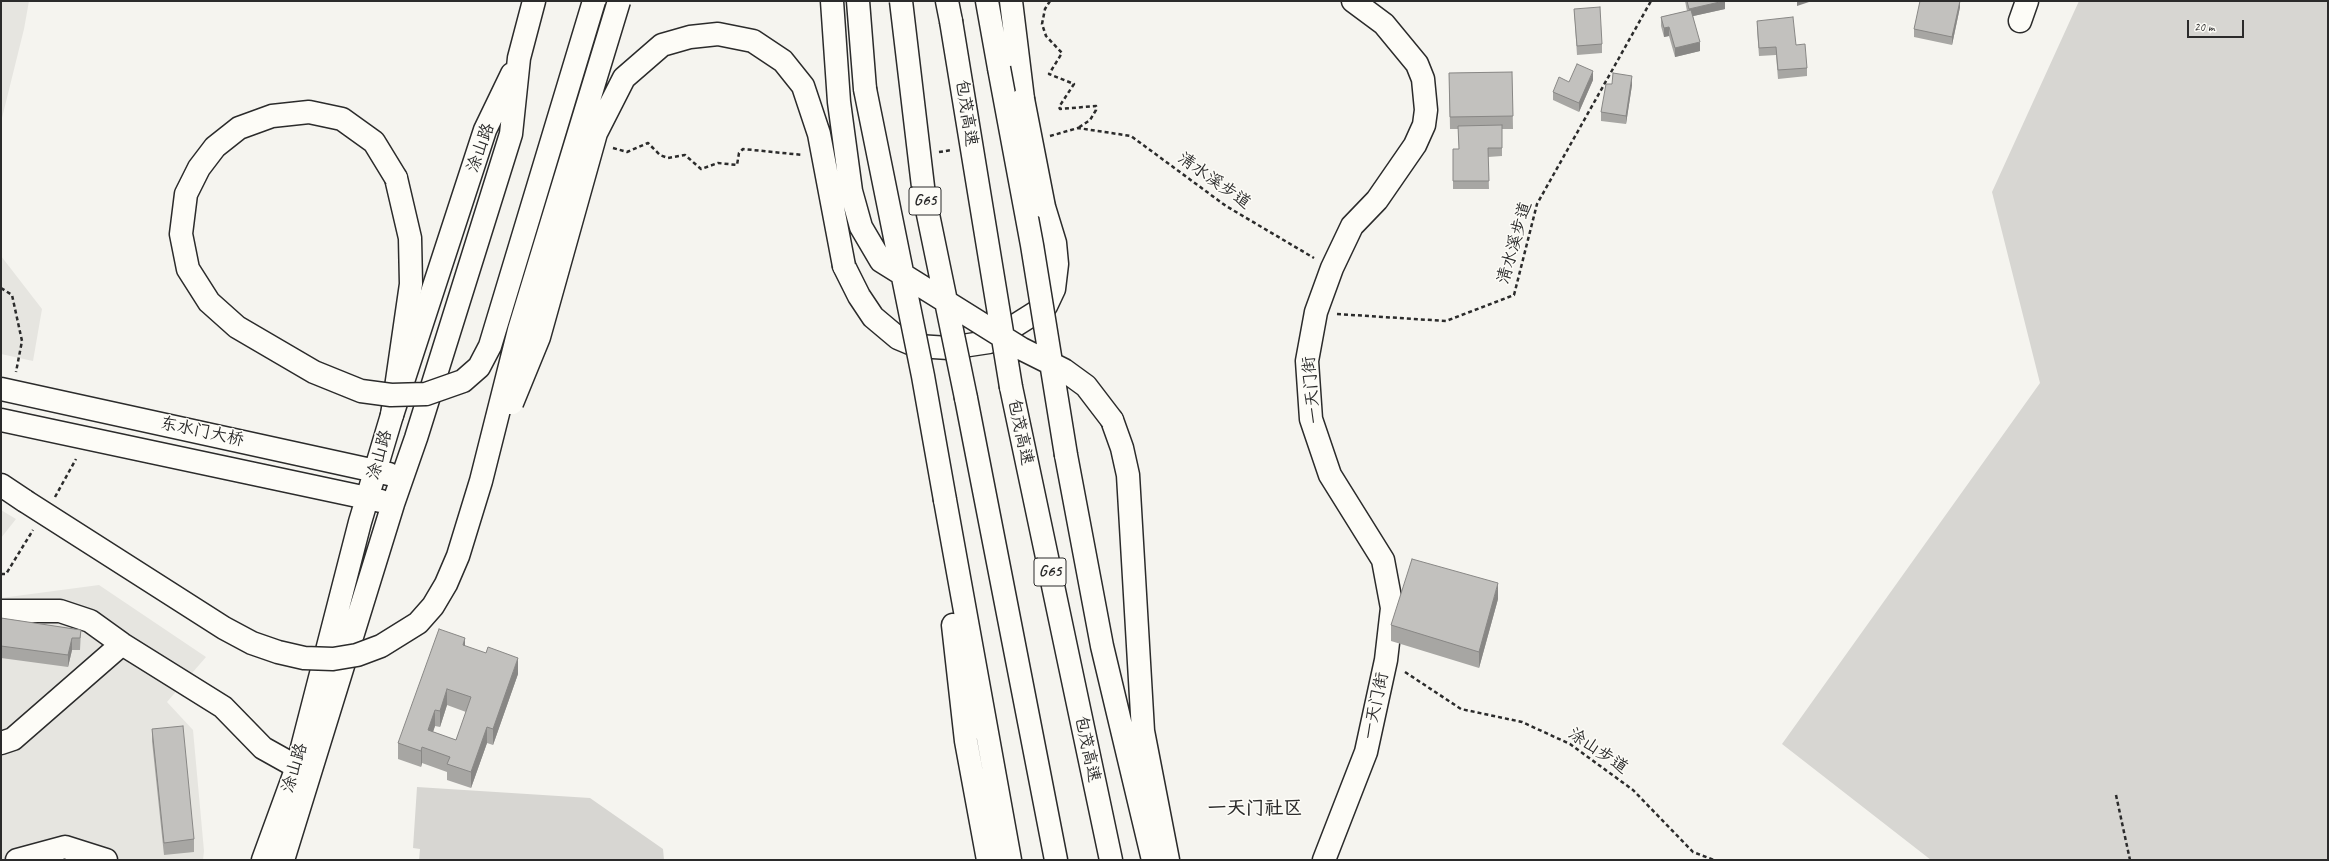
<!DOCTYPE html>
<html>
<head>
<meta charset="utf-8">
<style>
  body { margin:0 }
  #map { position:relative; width:2329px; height:861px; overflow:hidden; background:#f5f4ef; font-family:Caveat,sans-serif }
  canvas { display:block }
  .frame { position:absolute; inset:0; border:2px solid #2b2b2b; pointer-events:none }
  .scale { position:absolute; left:2187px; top:20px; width:57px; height:18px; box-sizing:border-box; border:2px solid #2b2b2b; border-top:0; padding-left:5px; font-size:12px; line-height:14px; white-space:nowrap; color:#2b2b2b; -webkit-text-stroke:3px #fdfcf7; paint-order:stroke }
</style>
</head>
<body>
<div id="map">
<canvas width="2329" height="861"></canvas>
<div class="frame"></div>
<div class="scale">20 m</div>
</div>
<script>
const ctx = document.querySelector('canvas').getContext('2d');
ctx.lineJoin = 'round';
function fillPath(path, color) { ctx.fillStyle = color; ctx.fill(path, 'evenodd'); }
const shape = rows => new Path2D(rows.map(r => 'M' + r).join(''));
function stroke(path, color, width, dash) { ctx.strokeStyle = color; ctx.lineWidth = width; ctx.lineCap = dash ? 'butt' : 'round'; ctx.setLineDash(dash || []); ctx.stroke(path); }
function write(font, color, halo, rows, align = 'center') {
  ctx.font = font + ' Caveat,"LXGW WenKai TC",sans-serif'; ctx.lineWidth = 3; ctx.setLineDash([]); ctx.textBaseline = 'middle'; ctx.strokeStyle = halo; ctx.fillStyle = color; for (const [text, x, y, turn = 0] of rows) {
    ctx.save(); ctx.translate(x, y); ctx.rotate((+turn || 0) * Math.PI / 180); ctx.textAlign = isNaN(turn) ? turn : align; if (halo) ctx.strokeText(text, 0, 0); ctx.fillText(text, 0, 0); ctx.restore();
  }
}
const built = shape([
  [1,1,29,1,24,29,1,122],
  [1,256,42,309,33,361,1,354],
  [1,510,16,519,1,538],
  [99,585,206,657,167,702,193,730,204,851,203,860,1,860,1,598]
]);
const green = shape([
  [2079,1,2328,1,2328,860,1931,860,1782,744,2040,383,1992,192],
  [417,787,590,798,663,849,664,860,419,860,420,849,413,848]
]);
const path = shape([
  [1050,1,1045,9,1042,24,1046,36,1062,53,1049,74,1074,84,1059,107,1060,109,1096,106,1096,110,1090,120,1078,128],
  [1050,136,1078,128,1131,136,1226,206,1314,258],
  [613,148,627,152,648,143,660,155,668,158,685,155,701,169,718,163,737,165,739,153,743,149,803,155],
  [939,152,952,150],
  [1,288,12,295,22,341,16,372],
  [1337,314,1446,321,1514,295,1537,204,1651,1],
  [55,497,76,459],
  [1,574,6,574,33,530],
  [1405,672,1461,709,1522,722,1570,744,1633,790,1693,852,1714,860],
  [2116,795,2130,860]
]);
const minor = shape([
  [2020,21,2027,1],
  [1,611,60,611,90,621,122,644,223,707,263,748,297,767],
  [1,743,13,739,122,644],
  [17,860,65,847,106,860],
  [1324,860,1366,752,1386,660,1392,608,1383,560,1330,475,1311,419,1307,361,1316,312,1332,268,1352,226,1377,200,1415,145,1424,125,1426,110,1423,79,1417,64,1384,24,1353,1]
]);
const major = shape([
  [1,389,389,474],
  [1,420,381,501],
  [263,860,297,767,360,522,392,415,485,130,512,74],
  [283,860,393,504,416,438,511,134,519,58,534,1]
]);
const highway = shape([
  [858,1,865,89],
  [947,1,951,21],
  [987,1,999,68],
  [1011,1,1023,99],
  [844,266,859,296,873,317,898,338,917,346,949,348,989,342,1046,306,1054,289,1057,264,1055,243,1044,207],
  [1011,387,1111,860],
  [966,398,1056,860],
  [392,415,411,284,410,238,396,178],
  [1112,420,1122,448,1128,475,1143,731,1168,860],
  [1066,455,1102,646,1153,860],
  [1,485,25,501],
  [945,500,1010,860],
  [953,625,966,741,988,860]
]);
const highwayBridge = shape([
  [832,1,839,102,851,191,861,227,881,261,1022,349,1064,370,1086,386,1112,420],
  [901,1,924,195,966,398],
  [951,21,1011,387],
  [999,68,1032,245,1066,455],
  [865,89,923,376,945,500],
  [1023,99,1044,207],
  [396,178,374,142,342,119,309,112,272,116,239,128,215,147,199,168,186,194,181,234,188,269,209,302,237,327,314,372,361,391,391,395,426,394,463,381,479,367,490,346,594,1],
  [512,403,539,337,596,133,624,78,662,45,690,37,718,34,753,41,783,61,803,86,819,134,844,266],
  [25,501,224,628,252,643,278,652,304,658,333,659,357,655,381,646,418,623,433,606,446,584,458,556,481,481,519,330,619,1]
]);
const wall = shape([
  [1685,1,1725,1,1725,9,1693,16,1700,51,1675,57,1669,36,1664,37,1661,26,1661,17,1687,11],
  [1960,1,1960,7,1952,45,1914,37,1914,29],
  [1574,9,1602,44,1602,53,1577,55],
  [1757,21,1796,45,1807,68,1807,76,1778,79,1776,55,1759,56,1757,29],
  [1512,72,1513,129,1502,129,1502,156,1488,157,1489,189,1453,189,1453,149,1459,149,1458,129,1450,129,1449,73],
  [1593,80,1579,112,1553,100,1553,92],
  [1612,84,1632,85,1626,124,1601,121,1601,112],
  [1498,599,1479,668,1391,641,1391,625],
  [1,618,81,630,80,650,72,650,68,667,1,658],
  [465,646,518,674,493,745,487,743,471,788,447,780,447,772,422,763,421,767,398,759,398,743],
  [447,705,466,712,456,740,433,732,435,726,440,727],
  [152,729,194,839,194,852,164,855,152,741]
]);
const shadedWall = shape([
  [1725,1,1725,9,1689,17,1689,9],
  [1797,1,1812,1,1797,6],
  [1960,1,1960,7,1952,45,1952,37],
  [1669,27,1669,36,1664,37,1664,28],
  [1700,42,1700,51,1675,57,1675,48],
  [1593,71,1593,80,1579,112,1579,103],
  [1632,76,1632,85,1626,124,1626,116],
  [1498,583,1498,599,1479,668,1479,652],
  [72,638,72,650,68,667,68,655],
  [465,638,465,654,463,645],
  [518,658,518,674,493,745,493,729],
  [447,689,447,705,440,727,440,711],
  [435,710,435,726,428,746,428,730],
  [487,727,487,743,471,788,471,772],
  [422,747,422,763,421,767,421,751]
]);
const building = shape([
  [1687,1,1724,1,1689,9,1687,1],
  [1920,1,1960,1,1952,37,1914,29,1920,1],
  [1600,7,1602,44,1577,46,1574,9,1600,7],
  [1691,10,1700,42,1675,48,1669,27,1664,28,1661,17,1691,10],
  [1793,17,1796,45,1805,44,1807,68,1778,70,1776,47,1759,48,1757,21,1793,17],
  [1577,64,1593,71,1579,103,1553,92,1559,77,1569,82,1577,64],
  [1512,72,1513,116,1450,117,1449,73,1512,72],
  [1613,73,1632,76,1626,116,1601,112,1606,84,1612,84,1613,73],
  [1502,125,1502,148,1488,148,1489,181,1453,181,1453,149,1459,149,1458,126,1502,125],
  [1412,559,1498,583,1479,652,1391,625,1412,559],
  [1,618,81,630,80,638,72,638,68,655,1,646,1,618],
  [439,629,465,638,463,645,486,653,488,647,518,658,493,729,487,727,471,772,447,764,450,757,422,747,421,751,398,743,439,629],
  [447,689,471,697,456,740,428,730,435,710,440,711,447,689],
  [183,726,194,839,164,843,152,729,183,726]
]);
const shields = [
  [925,201,32],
  [1050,572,32]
];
const shieldNames = [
  ["G65",925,201],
  ["G65",1050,572]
];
const streetNames = [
  ["包茂高速",966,113,81],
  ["涂山路",481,148,-70],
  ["清水溪步道",1214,181,35],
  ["清水溪步道",1515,243,-74],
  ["一天门街",1312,390,-95],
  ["东水门大桥",202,432,12],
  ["包茂高速",1020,432,78],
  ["涂山路",380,455,-74],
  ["一天门街",1376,706,-78],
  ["包茂高速",1087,749,78],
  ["涂山步道",1598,751,34],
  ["涂山路",295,768,-73]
];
const quarterNames = [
  ["一天门社区",1255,809]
];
fillPath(built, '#e6e5e0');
fillPath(green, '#d7d6d2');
stroke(minor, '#2b2b2b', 25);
stroke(major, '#2b2b2b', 25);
stroke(highway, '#2b2b2b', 25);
stroke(path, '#2b2b2b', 2.5, [4, 3]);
stroke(minor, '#fdfcf7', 22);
stroke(major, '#fdfcf7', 22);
stroke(highway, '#fdfcf7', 22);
stroke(highwayBridge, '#2b2b2b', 25, []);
stroke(highwayBridge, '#fdfcf7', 22);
fillPath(wall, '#a7a6a3');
fillPath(shadedWall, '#888785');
fillPath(building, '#c2c1be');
stroke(building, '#888785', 1);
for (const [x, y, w] of shields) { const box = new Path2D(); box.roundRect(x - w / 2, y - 14, w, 28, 3); ctx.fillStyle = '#fdfcf7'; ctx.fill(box); stroke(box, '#2b2b2b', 1); }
write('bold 16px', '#2b2b2b', null, shieldNames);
write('17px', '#2b2b2b', '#fdfcf7', streetNames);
write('bold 19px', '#2b2b2b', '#fdfcf7', quarterNames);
</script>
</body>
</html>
